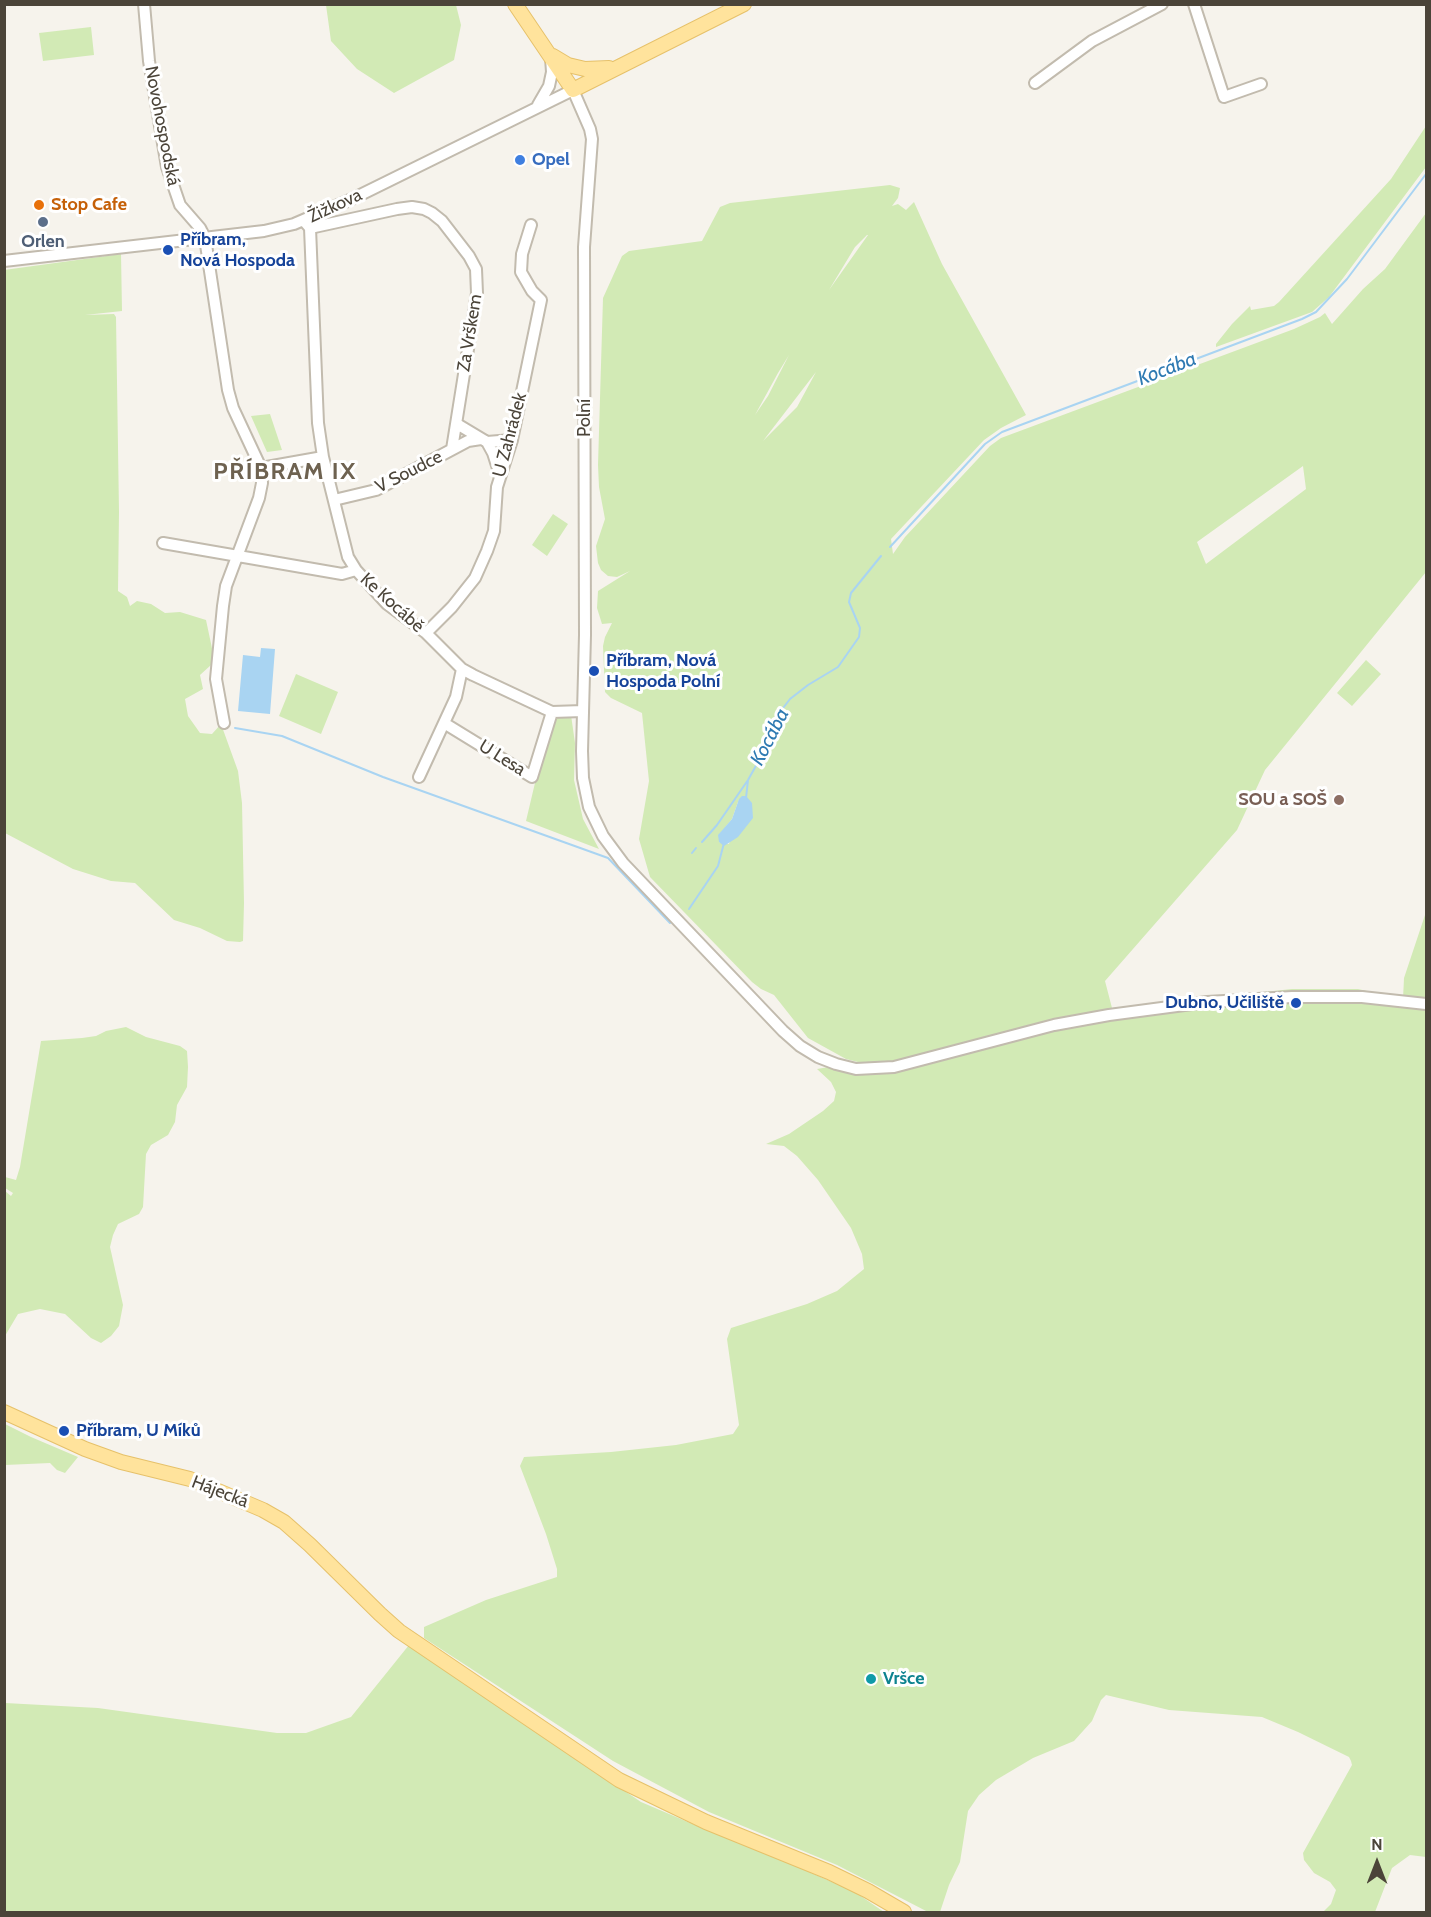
<!DOCTYPE html>
<html>
<head>
<meta charset="utf-8">
<style>
  body { margin:0 }
  #map { position:relative; width:1431px; height:1917px; overflow:hidden; background:#f6f3ec; font-family:Cabin,sans-serif }
  canvas { display:block }
  .frame { position:absolute; inset:0; border:6px solid #4b4439; pointer-events:none }
  .north { position:absolute; left:1347px; top:1833px; width:60px; height:60px; -webkit-text-stroke:4px #fff; paint-order:stroke; rotate:0deg; font-size:16px; font-weight:700; line-height:24px; text-align:center; color:#4b4439 }
  .north::after { content:''; display:block; margin:auto; width:21px; height:27px; background:#4b4439; clip-path:polygon(50% 0,100% 100%,50% 72%,0 100%) }
</style>
</head>
<body>
<div id="map">
<canvas width="1431" height="1917"></canvas>
<div class="frame"></div>
<div class="north">N</div>
</div>
<script>
const ctx = document.querySelector('canvas').getContext('2d');
ctx.lineJoin = 'round';
function fillPath(path, color) { ctx.fillStyle = color; ctx.fill(path, 'evenodd'); }
const shape = rows => new Path2D(rows.map(r => 'M' + r).join(''));
function stroke(path, color, width, dash) { ctx.strokeStyle = color; ctx.lineWidth = width; ctx.lineCap = dash ? 'butt' : 'round'; ctx.setLineDash(dash || []); ctx.stroke(path); }
function write(font, color, halo, rows, align = 'center') {
  ctx.font = font + ' Cabin,sans-serif'; ctx.lineWidth = 6; ctx.setLineDash([]); ctx.textBaseline = 'middle'; ctx.strokeStyle = halo; ctx.fillStyle = color; for (const [text, x, y, turn = 0] of rows) {
    ctx.save(); ctx.translate(x, y); ctx.rotate((+turn || 0) * Math.PI / 180); ctx.textAlign = isNaN(turn) ? turn : align; if (halo) ctx.strokeText(text, 0, 0); ctx.fillText(text, 0, 0); ctx.restore();
  }
}
const green = shape([
  [326,5,456,5,461,25,454,60,394,93,357,69,331,41],
  [91,27,94,55,43,61,39,33],
  [1426,126,1426,167,1329,297,1312,312,1216,347,1216,344,1232,324,1250,306,1251,310,1274,306,1279,302,1391,179],
  [890,185,900,188,898,198,892,206,898,204,906,210,914,202,942,264,1026,415,1001,428,984,440,891,539,893,554,905,537,990,446,1001,438,1294,329,1320,317,1325,313,1332,324,1363,289,1385,269,1426,213,1426,572,1265,770,1237,830,1105,981,1112,1008,1292,989,1358,989,1403,999,1404,978,1426,912,1426,1857,1410,1855,1392,1868,1375,1912,1323,1912,1331,1904,1336,1890,1330,1882,1314,1873,1304,1860,1303,1853,1352,1765,1351,1761,1349,1757,1298,1732,1262,1717,1169,1710,1106,1695,1101,1700,1092,1721,1074,1741,1033,1758,996,1780,979,1795,968,1811,960,1862,949,1885,940,1912,928,1912,837,1865,709,1812,613,1761,424,1638,424,1627,486,1600,557,1577,557,1569,546,1534,520,1466,524,1457,611,1452,676,1445,733,1434,739,1425,727,1339,731,1328,807,1304,837,1291,864,1269,862,1254,851,1228,818,1180,797,1156,784,1146,766,1144,789,1134,823,1111,834,1101,836,1092,831,1082,817,1069,858,1062,846,1059,808,1038,774,995,761,989,752,982,650,877,639,839,649,781,642,713,611,698,605,692,603,646,605,637,612,623,602,624,597,608,598,591,630,571,617,577,608,576,601,570,598,563,596,546,605,519,599,487,598,465,603,298,622,256,629,251,702,241,720,207,730,203],
  [867,235,868,235,829,290,855,247],
  [789,355,768,396,755,415,778,373],
  [816,372,797,407,763,441],
  [1303,466,1306,489,1206,564,1197,542],
  [739,799,729,844,719,842,719,835,732,819],
  [121,254,122,311,85,315,114,314,116,317,119,512,118,591,127,597,130,606,137,601,151,604,165,613,180,612,206,620,213,653,211,665,200,675,203,689,185,699,188,716,200,733,212,734,221,724,238,771,242,803,244,903,243,941,240,942,227,941,200,928,174,920,135,883,111,881,73,869,5,833,4,270],
  [270,414,282,450,267,452,251,416],
  [553,514,568,524,547,556,532,545],
  [1366,660,1381,674,1352,706,1337,693],
  [296,674,338,692,321,734,279,716],
  [571,715,575,743,574,780,583,819,599,849,526,821,543,749,555,716],
  [126,1027,146,1037,180,1046,187,1051,188,1067,187,1087,177,1105,175,1122,168,1135,151,1145,146,1154,143,1207,139,1214,118,1224,113,1235,110,1247,123,1305,119,1326,111,1336,101,1343,91,1338,65,1314,40,1309,18,1314,5,1336,5,1191,11,1196,13,1193,5,1188,5,1177,16,1180,20,1167,41,1041,82,1038,96,1036,106,1031],
  [5,1424,31,1437,78,1457,65,1473,57,1470,50,1463,5,1465],
  [409,1645,641,1802,702,1828,736,1840,855,1892,884,1912,5,1912,5,1703,98,1708,277,1733,306,1733,351,1717]
]);
const water = shape([
  [261,648,275,649,270,714,238,711,243,655,260,657],
  [742,796,746,796,752,803,753,818,738,837,724,846,719,842,718,835,732,819,739,799]
]);
const stream = shape([
  [890,547,985,444,1002,432,1302,319,1316,312,1347,279,1426,174],
  [235,728,282,736,383,777,608,858,670,923],
  [746,798,748,780],
  [702,842,717,825,748,780,766,748,777,716,790,699,808,685,838,667,859,637,860,628,849,602,851,593,881,556],
  [692,853,696,848],
  [689,909,718,866,724,843]
]);
const minor = shape([
  [144,4,149,61,167,167,180,205,200,228,205,238,228,390,233,408,261,468,262,483,259,498,226,586,223,606,216,679,224,723],
  [1194,4,1224,97,1261,84],
  [1035,83,1092,41,1162,4],
  [538,105,549,86,552,72,551,58],
  [304,221,310,228,318,423,323,457,348,557,356,570,387,604,426,633,462,669,473,675,552,712,583,711],
  [310,228,397,209,412,207,424,209,432,213,442,221,469,256,476,269,477,293,452,449],
  [4,261,264,231,294,224,352,199,573,90,590,129,592,139,584,247,585,635,582,751,583,778,589,807,603,836,623,863,783,1031,800,1046,818,1057,836,1064,856,1069,894,1067,1054,1025,1109,1015,1207,1002,1292,997,1362,997,1426,1004],
  [457,424,487,442,512,440],
  [487,442,493,453,500,475],
  [261,468,323,457],
  [334,500,376,490,468,441,481,439],
  [163,543,342,574,356,570],
  [426,633,452,607,475,578,487,551,494,531,497,487,512,440,541,300,532,291,521,272,522,254,531,225],
  [444,723,532,777,552,712],
  [419,777,456,697,462,669]
]);
const major = shape([
  [515,4,573,90,744,4],
  [553,56,568,65,585,69,609,68],
  [4,1412,85,1449,121,1462,190,1479,263,1510,284,1522,310,1545,380,1614,399,1631,619,1780,706,1822,829,1872,868,1891,904,1912]
]);
const markers = [
  [520,160,6,"#3f7fe0"],
  [39,205,6,"#e8710a"],
  [43,222,6,"#5c6f8a"],
  [168,250,6,"#1a4fb4"],
  [594,671,6,"#1a4fb4"],
  [1339,800,6,"#8d6e63"],
  [1296,1003,6,"#1a4fb4"],
  [64,1431,6,"#1a4fb4"],
  [871,1679,6,"#0f9aa8"]
];
const streetNames = [
  ["Novohospodská",162,126,79],
  ["Žižkova",335,206,-25],
  ["Za Vrškem",470,333,-81],
  ["Polní",585,418,-90],
  ["U Zahrádek",510,435,-75],
  ["V Soudce",409,472,-27],
  ["Ke Kocábě",392,603,42],
  ["U Lesa",502,758,32],
  ["Hájecká",220,1492,21]
];
const shopNames = [
  ["Opel",532,160]
];
const foodNames = [
  ["Stop Cafe",51,205]
];
const transitNames = [
  ["Příbram,",180,240],
  ["Nová Hospoda",180,261],
  ["Příbram, Nová",606,661],
  ["Hospoda Polní",606,682],
  ["Dubno, Učiliště",1284,1003,"right"],
  ["Příbram, U Míků",76,1431]
];
const serviceNames = [
  ["Orlen",43,242]
];
const educationNames = [
  ["SOU a SOŠ",1327,800]
];
const cultureNames = [
  ["Vršce",883,1679]
];
const waterNames = [
  ["Kocába",1167,369,-21],
  ["Kocába",770,737,-63]
];
const districtNames = [
  ["PŘÍBRAM IX",285,472]
];
fillPath(green, '#d2eab5');
fillPath(water, '#a9d4f2');
stroke(stream, '#a9d4f2', 2);
stroke(minor, '#c2bbae', 14);
stroke(major, '#e6c16a', 16);
stroke(minor, '#fff', 10);
stroke(major, '#ffe39c', 14);
for (const [x, y, r, color] of markers) { const dot = new Path2D(); dot.arc(x, y, r, 0, 2 * Math.PI); ctx.fillStyle = color; ctx.fill(dot); stroke(dot, '#fff', 2); }
write('18px', '#4b4439', '#fff', streetNames);
write('bold 18px', '#366cbe', '#fff', shopNames, 'left');
write('bold 18px', '#c56008', '#fff', foodNames, 'left');
write('bold 18px', '#164399', '#fff', transitNames, 'left');
write('bold 18px', '#4e5e75', '#fff', serviceNames);
write('bold 18px', '#785e54', '#fff', educationNames, 'right');
write('bold 18px', '#0d838f', '#fff', cultureNames, 'left');
write('italic 20px', '#2e7ab2', '#fff', waterNames);
ctx.letterSpacing = '1.5px';
write('bold 24px', '#6e6250', '#fff', districtNames);
ctx.letterSpacing = '0px';
</script>
</body>
</html>
